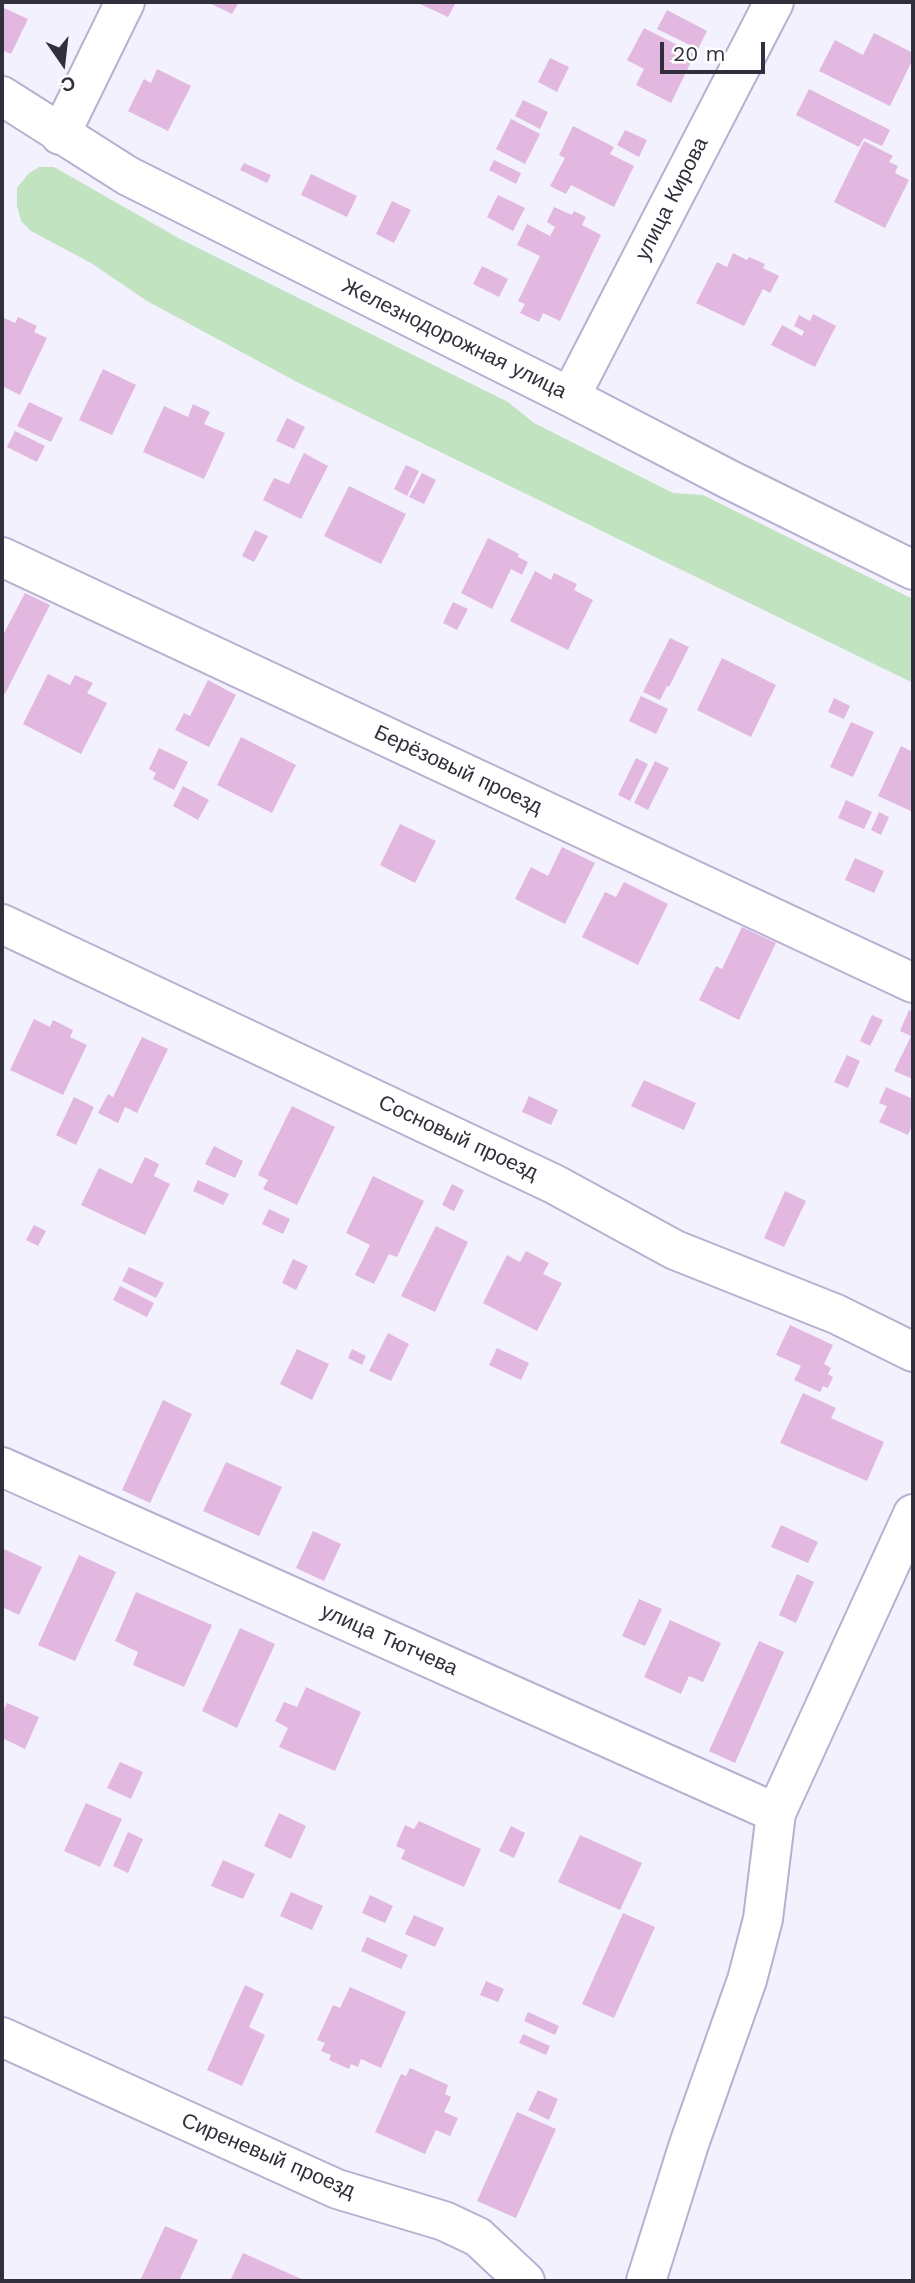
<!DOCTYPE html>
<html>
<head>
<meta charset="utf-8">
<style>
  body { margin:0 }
  #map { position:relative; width:915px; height:2283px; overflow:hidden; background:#f4f1ff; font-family:"Work Sans",sans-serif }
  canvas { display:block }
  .frame { position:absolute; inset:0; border:4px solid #322f3c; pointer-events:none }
  .north { position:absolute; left:28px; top:28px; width:70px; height:70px; -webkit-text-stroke:5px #fff; paint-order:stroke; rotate:166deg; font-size:19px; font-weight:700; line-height:28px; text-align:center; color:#322f3c }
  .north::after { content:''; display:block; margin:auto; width:24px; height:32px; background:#322f3c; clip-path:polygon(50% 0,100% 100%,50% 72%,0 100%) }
  .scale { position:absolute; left:660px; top:42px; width:105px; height:32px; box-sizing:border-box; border:4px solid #322f3c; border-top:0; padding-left:9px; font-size:21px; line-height:24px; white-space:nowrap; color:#322f3c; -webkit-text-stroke:5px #fff; paint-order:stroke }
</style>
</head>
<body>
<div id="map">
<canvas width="915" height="2283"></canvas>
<div class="frame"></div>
<div class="north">С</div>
<div class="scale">20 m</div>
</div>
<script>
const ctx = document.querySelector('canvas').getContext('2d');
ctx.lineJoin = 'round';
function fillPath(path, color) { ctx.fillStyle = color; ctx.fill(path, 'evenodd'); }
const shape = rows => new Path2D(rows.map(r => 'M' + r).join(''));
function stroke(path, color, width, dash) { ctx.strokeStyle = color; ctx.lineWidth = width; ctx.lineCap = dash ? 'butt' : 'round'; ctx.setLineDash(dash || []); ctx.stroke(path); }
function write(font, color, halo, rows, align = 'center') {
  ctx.font = font + ' "Work Sans",sans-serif'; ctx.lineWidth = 5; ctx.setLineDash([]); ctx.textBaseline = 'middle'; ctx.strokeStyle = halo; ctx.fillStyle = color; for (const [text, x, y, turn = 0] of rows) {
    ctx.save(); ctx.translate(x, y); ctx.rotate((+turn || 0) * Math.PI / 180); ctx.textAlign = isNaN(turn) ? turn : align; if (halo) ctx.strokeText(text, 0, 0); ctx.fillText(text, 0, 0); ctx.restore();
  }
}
const green = shape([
  [39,167,54,167,182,240,508,402,534,423,673,493,703,495,913,599,913,683,297,382,147,301,91,263,31,231,21,221,17,206,17,188,28,174]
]);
const building = shape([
  [207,2,239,2,232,14],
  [416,2,456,2,448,17],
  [2,7,28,19,11,54,2,50],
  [667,10,707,31,698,49,657,29],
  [644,28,695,54,671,103,636,85,644,69,627,60],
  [874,33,913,53,913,59,890,106,819,71,835,40,863,55],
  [550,58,569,67,557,92,538,82],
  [157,69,191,86,168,131,128,111,144,79,151,83],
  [809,89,890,130,882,146,864,138,859,147,796,115],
  [523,100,548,112,540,129,515,116],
  [511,119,540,134,525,164,496,149],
  [573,126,614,147,610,154,634,166,614,207,571,185,566,194,550,186,565,158,559,155],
  [625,130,647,140,639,157,617,145],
  [864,141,893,156,889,162,898,166,895,173,909,180,885,228,834,202],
  [494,160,521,173,516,184,489,170],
  [244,163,271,175,267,183,240,170],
  [311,174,357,196,347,217,301,195],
  [498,195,525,208,513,231,487,217],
  [392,201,411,210,394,243,376,234],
  [554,207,572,215,574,211,586,217,582,225,601,235,560,321,543,313,539,322,520,313,525,304,518,301,540,256,517,245,527,224,550,236,555,227,547,222],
  [733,253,747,260,749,257,765,264,763,268,779,276,770,293,763,289,744,326,696,303,717,262,727,267],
  [482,266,508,279,499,297,473,284],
  [813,314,836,326,815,367,771,345,782,325,802,336,804,331,794,326,799,315,810,321],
  [2,317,15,323,18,317,37,326,34,332,47,338,20,395,2,386],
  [103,369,136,385,112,435,79,420],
  [29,402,63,418,51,442,17,426],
  [193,404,210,412,204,424,225,433,204,479,143,452,164,406,188,417],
  [287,418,305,427,294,449,276,441],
  [15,431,45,446,37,462,7,447],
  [304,453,328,466,301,519,263,500,274,478,289,484],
  [406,465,419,471,407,496,394,489],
  [422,473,436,480,424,504,409,497],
  [349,486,406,514,381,564,324,536],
  [255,530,268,536,254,562,242,556],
  [488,538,519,554,518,557,528,562,522,575,511,569,492,609,461,593],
  [535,571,551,580,554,573,577,584,574,590,593,600,568,650,510,621],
  [25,593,50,605,5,694,2,692,2,637],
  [453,602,468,609,457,630,443,623],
  [670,638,689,647,669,687,667,686,660,700,643,692],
  [722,658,776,685,751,737,697,710],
  [48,674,70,685,75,675,93,683,87,693,107,703,81,754,23,724],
  [208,680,236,695,209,747,175,730,184,713,190,716],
  [641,696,668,709,656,734,629,721],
  [834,698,850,706,844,719,828,712],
  [851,722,874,732,853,777,830,767],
  [241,737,296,765,272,813,217,785],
  [901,746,913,752,913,812,878,796],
  [159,748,188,762,174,790,153,779,156,773,149,769],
  [636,758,648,764,630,801,618,795],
  [655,761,669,768,648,810,634,803],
  [183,786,209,800,198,820,173,806],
  [846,800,872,812,864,829,838,818],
  [879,812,889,817,881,835,871,830],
  [400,824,436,841,415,883,380,865],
  [562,847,595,863,565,924,515,899,531,867,548,876],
  [855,858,884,871,874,893,845,880],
  [624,882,668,904,638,965,582,937,605,892,616,897],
  [742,927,776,943,739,1020,699,1000,716,966,722,969],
  [909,1010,913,1012,913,1079,894,1071,911,1036,900,1031],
  [872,1015,883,1020,870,1046,860,1041],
  [34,1019,50,1027,53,1020,73,1030,70,1037,87,1045,63,1095,10,1070],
  [142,1037,168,1049,137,1113,125,1107,118,1123,98,1113,108,1094,113,1097],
  [847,1055,860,1061,848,1088,834,1082],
  [644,1080,696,1103,684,1130,631,1106],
  [886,1087,913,1099,913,1123,908,1135,879,1122,887,1106,879,1103],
  [529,1096,558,1110,551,1125,522,1112],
  [74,1097,94,1107,76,1145,56,1135],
  [292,1106,335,1127,297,1205,263,1189,268,1180,258,1175],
  [214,1146,243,1161,235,1178,205,1164],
  [145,1157,159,1164,154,1176,170,1184,145,1235,81,1205,99,1168,132,1184],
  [373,1176,424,1201,397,1257,389,1254,374,1284,355,1275,370,1245,346,1233],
  [198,1180,229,1194,223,1205,193,1191],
  [452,1184,464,1190,454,1211,442,1205],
  [785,1191,806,1201,784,1247,764,1238],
  [269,1209,290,1219,283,1234,262,1224],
  [34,1225,46,1231,38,1246,26,1240],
  [436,1226,468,1242,435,1312,401,1296],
  [526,1251,549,1263,543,1274,562,1283,537,1331,483,1303,507,1255,520,1262],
  [293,1259,308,1266,296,1290,282,1283],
  [129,1267,164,1283,156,1298,122,1281],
  [120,1286,154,1303,147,1317,113,1300],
  [790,1325,833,1345,824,1364,831,1368,828,1374,833,1377,828,1388,823,1386,820,1392,794,1380,801,1366,776,1355],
  [388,1333,409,1344,391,1381,369,1371],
  [497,1348,529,1363,521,1380,489,1365],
  [297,1349,329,1364,312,1400,280,1384],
  [352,1349,366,1356,362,1365,348,1358],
  [803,1393,836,1408,831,1418,884,1442,867,1481,780,1443],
  [163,1400,192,1414,150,1503,122,1490],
  [226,1462,282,1487,259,1536,203,1511],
  [781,1525,818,1542,808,1563,771,1547],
  [313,1531,341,1544,324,1581,296,1568],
  [2,1548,42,1567,19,1615,2,1607],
  [79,1555,116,1572,75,1661,38,1645],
  [797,1574,814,1582,796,1623,779,1615],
  [136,1592,212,1625,184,1687,133,1665,138,1652,115,1641],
  [639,1599,662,1609,645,1646,622,1636],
  [670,1620,721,1643,703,1682,689,1676,681,1694,644,1677],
  [240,1628,275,1644,237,1728,202,1711],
  [759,1641,784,1652,735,1763,709,1751],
  [306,1687,361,1712,335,1771,279,1747,288,1728,275,1721,284,1702,297,1707],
  [7,1703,39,1717,25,1749,2,1738,2,1714],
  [120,1762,143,1772,131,1799,107,1788],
  [86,1803,122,1819,100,1867,64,1851],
  [279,1813,306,1826,291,1859,264,1846],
  [419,1821,481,1849,464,1887,401,1859,405,1850,396,1846,405,1825,414,1829],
  [511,1826,525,1833,514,1858,499,1851],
  [128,1832,143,1839,128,1873,113,1866],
  [580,1835,642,1863,620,1910,558,1882],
  [223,1860,255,1874,243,1899,211,1886],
  [291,1892,323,1906,312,1930,280,1916],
  [370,1895,393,1906,385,1923,362,1913],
  [623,1913,655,1927,614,2018,582,2004],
  [414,1915,444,1928,435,1947,405,1934],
  [367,1937,408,1955,401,1969,361,1951],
  [486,1981,504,1989,498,2002,480,1995],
  [245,1985,264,1994,249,2027,265,2035,242,2086,207,2070],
  [350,1987,406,2012,381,2068,361,2059,358,2067,351,2064,349,2069,329,2060,331,2055,321,2051,325,2043,317,2040,333,2005,340,2008],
  [528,2012,559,2026,555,2035,524,2021],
  [523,2034,550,2046,546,2055,519,2043],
  [410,2068,448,2085,445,2094,451,2097,444,2112,458,2118,450,2136,436,2130,425,2154,375,2132,401,2074,406,2076],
  [538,2090,558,2099,549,2120,528,2110],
  [517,2112,556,2129,516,2218,477,2201],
  [165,2226,198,2240,179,2281,140,2281],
  [243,2253,306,2281,230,2281]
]);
const minor = shape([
  [2,96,128,176,570,397,730,480,913,570],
  [60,135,125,2],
  [570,397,774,2],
  [2,557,913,983],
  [2,924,554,1184,675,1250,836,1314,913,1352],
  [2,1467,776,1813],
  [2,2037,337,2189,444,2221,478,2237,525,2281],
  [646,2281,689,2144,747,1980,763,1919,776,1813,913,1514]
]);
const streetNames = [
  ["улица Кирова",672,199,-63],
  ["Железнодорожная улица",454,339,26],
  ["Берёзовый проезд",458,770,25],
  ["Сосновый проезд",458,1138,25],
  ["улица Тютчева",389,1640,24],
  ["Сиреневый проезд",268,2156,23]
];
fillPath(green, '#c2e3c0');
fillPath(building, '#e2b7e0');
stroke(minor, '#b8b0d0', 42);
stroke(minor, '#fff', 38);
write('21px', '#322f3c', '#fff', streetNames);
</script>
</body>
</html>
